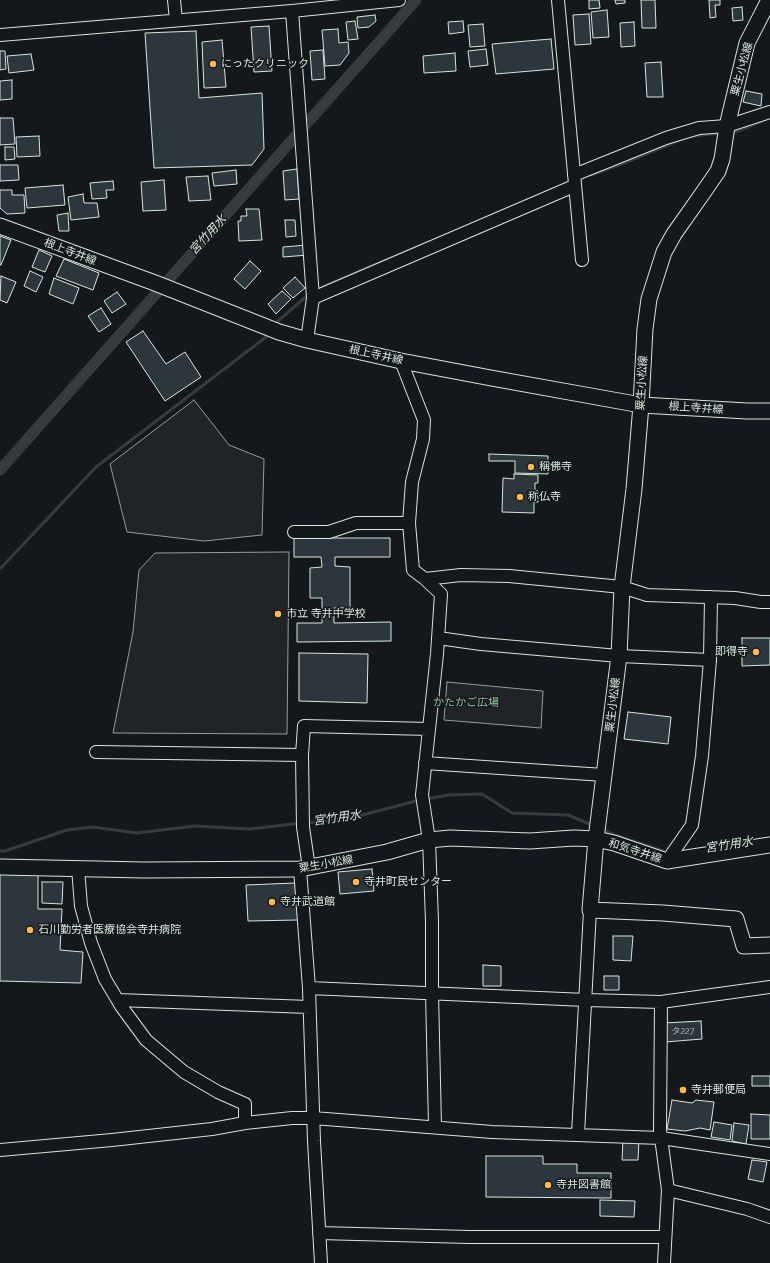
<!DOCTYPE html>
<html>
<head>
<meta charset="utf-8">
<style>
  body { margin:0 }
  canvas { display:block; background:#14181c }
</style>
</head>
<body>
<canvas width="770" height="1263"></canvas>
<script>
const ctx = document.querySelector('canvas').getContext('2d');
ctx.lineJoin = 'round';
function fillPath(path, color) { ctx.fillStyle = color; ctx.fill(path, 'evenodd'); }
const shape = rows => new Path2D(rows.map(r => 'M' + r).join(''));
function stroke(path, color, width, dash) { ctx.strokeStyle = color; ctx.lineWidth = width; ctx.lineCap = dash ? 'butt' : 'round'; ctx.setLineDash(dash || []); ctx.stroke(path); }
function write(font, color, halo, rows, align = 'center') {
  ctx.font = font + ' Raleway,"Noto Sans JP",sans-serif'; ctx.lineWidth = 3; ctx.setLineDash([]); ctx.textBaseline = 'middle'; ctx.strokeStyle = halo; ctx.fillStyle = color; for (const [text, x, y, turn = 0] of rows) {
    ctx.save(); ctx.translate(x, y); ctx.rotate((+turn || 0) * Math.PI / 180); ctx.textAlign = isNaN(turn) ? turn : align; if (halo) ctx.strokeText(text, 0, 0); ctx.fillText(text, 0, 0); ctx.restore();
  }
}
const green = shape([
  [194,400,229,445,264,459,262,535,204,541,127,532,110,464,194,400],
  [289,552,287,734,113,733,133,632,139,570,155,553,289,552],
  [447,682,543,691,541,728,444,720,447,682]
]);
const stream = shape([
  [733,133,770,118],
  [691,136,721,133],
  [591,175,624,163,680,140],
  [322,287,429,242],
  [275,326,278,321,309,294],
  [0,569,96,467,270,334],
  [426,799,448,795,482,794,512,813,568,815,594,826],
  [307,823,355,817,420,800],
  [601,829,615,835,663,851],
  [0,851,5,851,67,830,92,827,137,833,195,826,250,829,301,823]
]);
const canal = shape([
  [0,470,416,0]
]);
const building = shape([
  [589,0,599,0,600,8,589,9,589,0],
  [615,0,625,0,625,3,616,4,615,0],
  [641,0,655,0,656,28,642,28,641,0],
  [709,0,720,0,720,5,715,5,716,17,710,18,709,0],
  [742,7,743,20,733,21,732,8,742,7],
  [607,10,609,37,593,38,591,12,607,10],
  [589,14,591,44,575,45,573,15,589,14],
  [375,15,376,21,369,27,358,28,357,17,375,15],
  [355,21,358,39,348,40,346,22,355,21],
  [463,21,464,32,449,34,448,22,463,21],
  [634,22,635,46,621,47,620,23,634,22],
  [483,24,485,46,470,47,468,25,483,24],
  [269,26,272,71,254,72,251,27,269,26],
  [338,29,339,43,348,42,349,53,340,65,325,66,322,30,338,29],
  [196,31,199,98,262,93,264,149,252,165,154,168,145,33,196,31],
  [551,39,554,69,496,74,492,44,551,39],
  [222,40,226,87,204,88,202,42,222,40],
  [486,49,488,65,470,67,468,51,486,49],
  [323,50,325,79,312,80,310,51,323,50],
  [0,51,5,51,6,69,0,70,0,51],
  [455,53,456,71,424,73,423,56,455,53],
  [31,54,34,70,9,73,7,56,31,54],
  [661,62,663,97,647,97,645,63,661,62],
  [12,80,12,99,0,100,0,81,12,80],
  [746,91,762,94,761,106,743,102,746,91],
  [0,118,13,118,15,144,0,145,0,118],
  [39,136,40,156,17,157,16,137,39,136],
  [5,147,14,147,15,159,5,160,5,147],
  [0,165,18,165,19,180,0,181,0,165],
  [297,169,299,199,285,200,283,171,297,169],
  [236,170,237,184,214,186,212,173,236,170],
  [208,176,211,200,189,201,186,177,208,176],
  [164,180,166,210,143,211,141,182,164,180],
  [113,181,114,190,106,190,107,198,92,199,90,183,113,181],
  [63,185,65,205,27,208,25,188,63,185],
  [0,190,12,190,12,195,24,195,25,213,7,214,0,208,0,190],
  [83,194,84,203,97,203,99,217,71,220,68,197,83,194],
  [246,209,259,209,262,240,239,241,238,221,241,221,241,216,247,216,246,209],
  [68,213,69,231,59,231,57,215,68,213],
  [285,220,295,220,296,236,286,237,285,220],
  [0,236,11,240,1,265,0,265,0,236],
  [307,245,308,255,283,257,283,247,307,245],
  [39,250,52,256,45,272,32,267,39,250],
  [64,259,99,273,93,290,56,276,64,259],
  [250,261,261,271,245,289,234,279,250,261],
  [30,271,43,277,36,292,24,286,30,271],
  [1,276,16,282,7,303,0,300,1,276],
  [295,277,305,288,293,298,283,288,295,277],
  [54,278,79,288,73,304,49,294,54,278],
  [282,291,291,299,276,314,268,304,282,291],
  [117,292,126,304,112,313,104,301,117,292],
  [101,308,111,324,99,332,88,316,101,308],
  [143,331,166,364,185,352,201,377,165,401,126,342,143,331],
  [489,454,548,456,548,474,515,473,515,461,489,461,489,454],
  [514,474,538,475,538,483,535,483,535,491,538,491,538,502,534,502,534,513,502,512,503,478,514,479,514,474],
  [294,538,390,538,390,557,335,557,335,566,350,567,350,608,334,608,334,623,391,622,391,641,297,642,297,623,322,623,322,598,310,598,310,568,322,567,321,557,294,557,294,538],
  [742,638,770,638,770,665,742,666,742,638],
  [299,653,368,654,367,703,299,701,299,653],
  [628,712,671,717,668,744,624,739,628,712],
  [372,869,374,891,340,894,338,872,372,869],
  [0,872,38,873,38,909,62,909,60,950,83,952,81,983,0,981,0,872],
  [42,882,63,882,62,904,42,903,42,882],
  [295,883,298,920,248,921,246,885,295,883],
  [613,936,633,936,631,961,613,960,613,936],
  [483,965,501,966,501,986,483,986,483,965],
  [604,976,619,976,619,990,604,990,604,976],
  [701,1021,702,1039,665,1042,664,1023,701,1021],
  [752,1076,770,1076,770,1086,752,1086,752,1076],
  [672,1100,692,1103,696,1100,714,1102,710,1130,700,1128,685,1131,667,1129,672,1100],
  [751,1114,770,1115,770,1139,751,1139,751,1114],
  [714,1122,732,1125,730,1140,711,1137,714,1122],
  [734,1123,749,1125,746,1144,732,1141,734,1123],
  [623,1139,639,1139,638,1160,622,1160,623,1139],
  [486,1156,543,1156,543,1164,577,1164,577,1173,611,1173,611,1198,486,1197,486,1156],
  [752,1160,767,1162,763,1182,748,1179,752,1160],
  [600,1200,635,1201,634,1217,600,1216,600,1200]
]);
const minor = shape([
  [174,0,176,20],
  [558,0,582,260],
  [292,11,313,298,307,340],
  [0,35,292,11,399,0],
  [574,175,666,138,699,128,727,126,770,112],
  [313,298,574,186],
  [401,361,424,420,423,439,412,482,409,523,413,570,425,579,441,594,437,654,422,795,429,840,432,921,432,993,435,1126],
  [294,532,329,532,356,523,409,523],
  [425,579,461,575,509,576,622,587,647,595,735,598,761,602,770,602],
  [438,638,481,644,619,656,710,660],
  [96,752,302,755],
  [425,763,604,775],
  [667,861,692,825,702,756,710,660,711,597],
  [78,868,81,906,91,943,105,979,121,1006,146,1040,184,1072,218,1092,245,1104,245,1123],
  [309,868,303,827,302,755,304,726,429,729],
  [300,869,309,988,314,1141,321,1263],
  [309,988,586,1000,661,1002,770,987],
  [118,1000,309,1007],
  [661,1002,660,1130,668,1190,664,1263],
  [578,1134,590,910],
  [0,1150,112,1140,212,1129,245,1123,292,1118,313,1118,492,1132,661,1138,770,1154],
  [668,1190,747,1209,770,1217],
  [319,1233,469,1237,665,1237]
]);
const major = shape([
  [769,0,747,43,727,126,722,159,718,171,705,190,674,234,664,252,649,299,645,329,641,405,634,489,622,587,619,656,596,839,590,910,663,913,736,919,744,946,770,945],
  [0,226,155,283,279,332,307,340,401,361,491,378,641,405,747,411,770,411],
  [0,867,144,870,300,869,387,852,429,840,450,838,530,841,574,838,596,839,614,843,667,861,770,845]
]);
const markers = [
  [213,64,4,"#ffb74d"],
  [531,467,4,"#ffb74d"],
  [520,497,4,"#ffb74d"],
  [278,614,4,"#ffb74d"],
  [756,652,4,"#ffb74d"],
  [356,882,4,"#ffb74d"],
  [272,902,4,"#ffb74d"],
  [30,930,4,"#ffb74d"],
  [683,1090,4,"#ffb74d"],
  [548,1185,4,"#ffb74d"]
];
const numberNames = [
  ["タ227",683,1031]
];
const poiNames = [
  ["にったクリニック",221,64],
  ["稱佛寺",539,467],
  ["称仏寺",528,497],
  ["市立 寺井中学校",286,614],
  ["即得寺",748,652,"right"],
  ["寺井町民センター",364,882],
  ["寺井武道館",280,902],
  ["石川勤労者医療協会寺井病院",38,930],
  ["寺井郵便局",691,1090],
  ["寺井図書館",556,1185]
];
const streetNames = [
  ["粟生小松線",742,69,-75],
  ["根上寺井線",70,252,21],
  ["根上寺井線",376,355,12],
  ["粟生小松線",642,383,-87],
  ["根上寺井線",696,408,4],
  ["粟生小松線",613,705,-83],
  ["和気寺井線",635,851,18],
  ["粟生小松線",326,864,-10]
];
const parkNames = [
  ["かたかご広場",466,703]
];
const waterNames = [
  ["宮竹用水",208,235,-48],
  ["宮竹用水",337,818,-8],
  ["宮竹用水",729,845,-9]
];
fillPath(green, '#202428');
stroke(green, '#939e99', 1);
stroke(stream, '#363b3e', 3);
stroke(canal, '#363b3e', 11);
fillPath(building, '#2c363c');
stroke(building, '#d8e6dc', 1);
stroke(minor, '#d8e6dc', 14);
stroke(major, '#d8e6dc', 17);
stroke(minor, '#14181c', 12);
stroke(major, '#14181c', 15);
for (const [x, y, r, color] of markers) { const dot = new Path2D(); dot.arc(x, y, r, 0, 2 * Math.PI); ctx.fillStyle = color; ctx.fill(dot); stroke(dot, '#14181c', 1.5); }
write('9px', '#adbab4', null, numberNames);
write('11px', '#d8e6dc', '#14181c', poiNames, 'left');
write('11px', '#d8e6dc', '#14181c', streetNames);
write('11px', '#8ac095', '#14181c', parkNames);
write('italic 12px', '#d8e6dc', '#14181c', waterNames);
</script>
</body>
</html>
